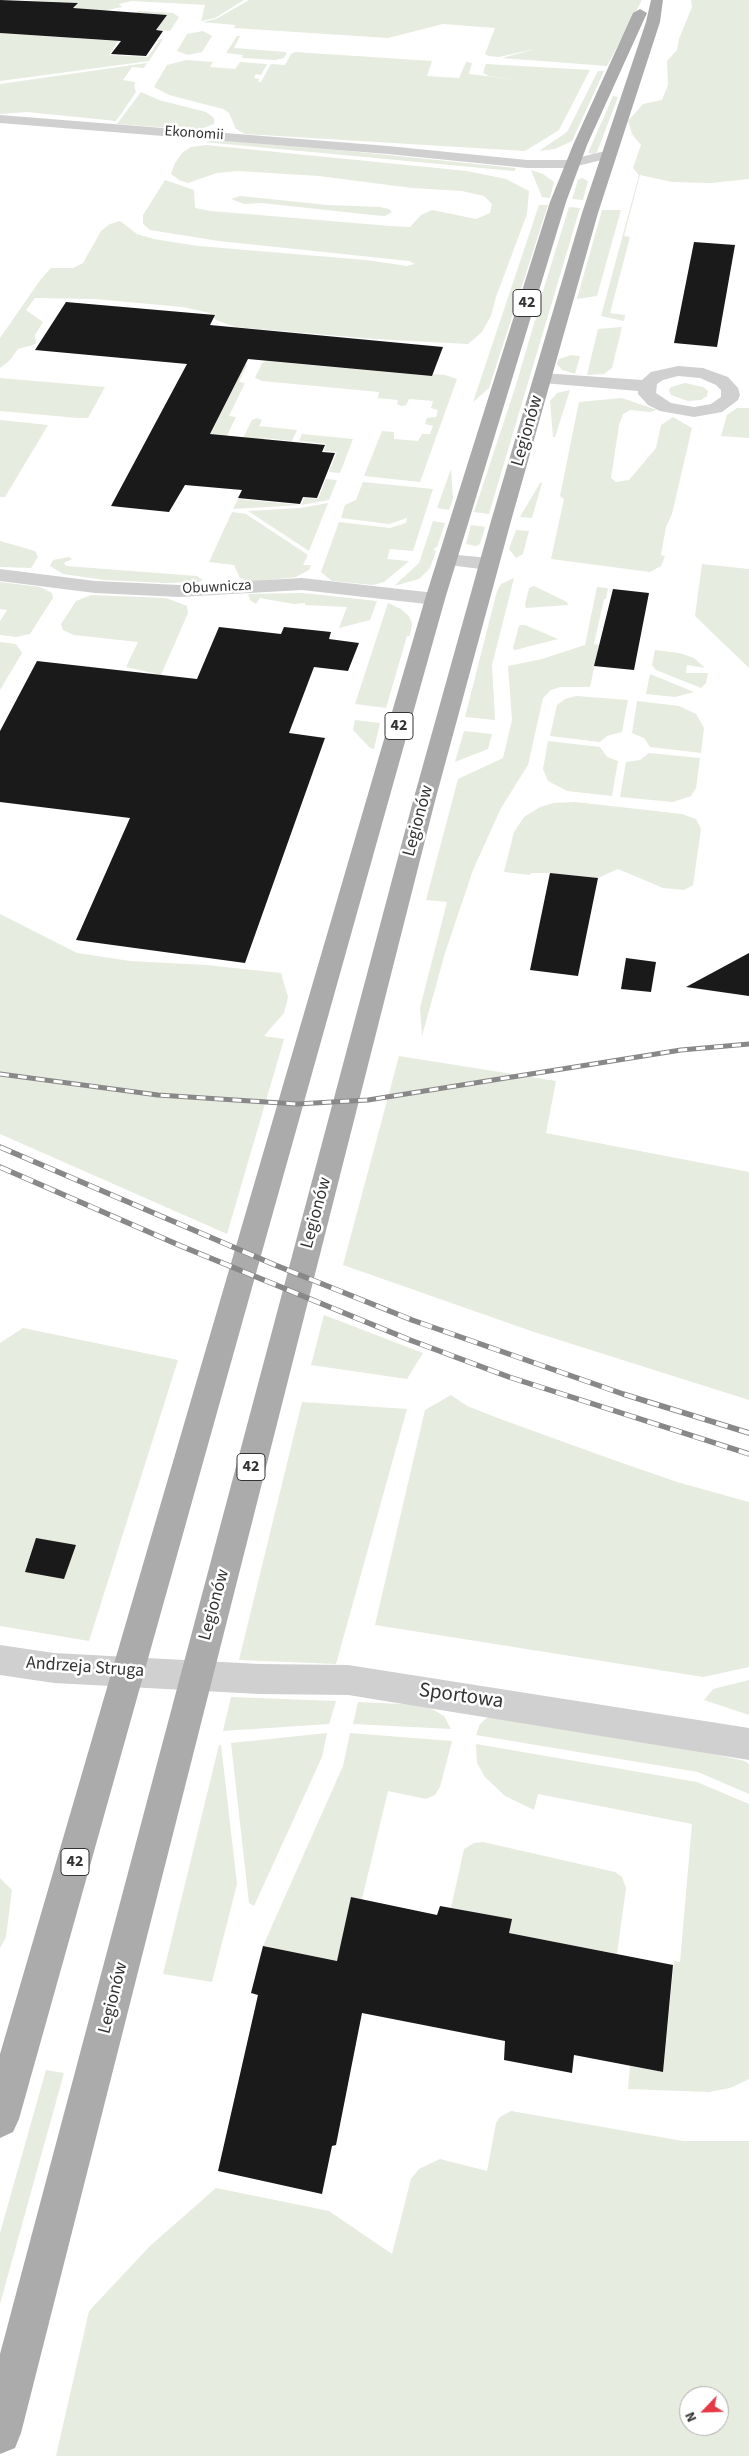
<!DOCTYPE html>
<html>
<head>
<meta charset="utf-8">
<style>
  body { margin:0 }
  #map { position:relative; width:749px; height:2456px; overflow:hidden; background:#fff; font-family:"Source Sans 3",sans-serif }
  canvas { display:block }
  .north { position:absolute; left:679px; top:2386px; width:50px; height:50px; box-sizing:border-box; background:#fff; border:1px solid #adadad; border-radius:50%; rotate:246deg; font-size:14px; font-weight:700; line-height:20px; text-align:center; color:#333 }
  .north::after { content:''; display:block; margin:auto; width:18px; height:22px; background:#e63946; clip-path:polygon(50% 0,100% 100%,50% 72%,0 100%) }
</style>
</head>
<body>
<div id="map">
<canvas width="749" height="2456"></canvas>
<div class="north">N</div>
</div>
<script>
const ctx = document.querySelector('canvas').getContext('2d');
ctx.lineJoin = 'round';
function fillPath(path, color) { ctx.fillStyle = color; ctx.fill(path, 'evenodd'); }
const shape = rows => new Path2D(rows.map(r => 'M' + r).join(''));
function stroke(path, color, width, dash) { ctx.strokeStyle = color; ctx.lineWidth = width; ctx.lineCap = dash ? 'butt' : 'round'; ctx.setLineDash(dash || []); ctx.stroke(path); }
function write(font, color, halo, rows, align = 'center') {
  ctx.font = font + ' "Source Sans 3",sans-serif'; ctx.lineWidth = 5; ctx.setLineDash([]); ctx.textBaseline = 'middle'; ctx.strokeStyle = halo; ctx.fillStyle = color; for (const [text, x, y, turn = 0] of rows) {
    ctx.save(); ctx.translate(x, y); ctx.rotate((+turn || 0) * Math.PI / 180); ctx.textAlign = isNaN(turn) ? turn : align; if (halo) ctx.strokeText(text, 0, 0); ctx.fillText(text, 0, 0); ctx.restore();
  }
}
const green = shape([
  [25,0,244,0,215,18,201,21,205,5,132,1,119,4,122,7,102,11,74,8,78,3,62,2,57,7,58,2],
  [249,0,642,0,607,66,502,58,535,49,499,57,488,56,485,54,495,28,443,24,388,38,234,28,235,25,202,22,216,19],
  [691,0,749,0,749,179,711,183,672,182,640,175,624,236,630,237,610,313,625,315,624,321,601,316,639,175,633,168,641,145,632,134,628,121,643,104,662,100,668,85,667,61,677,50,679,39,692,7],
  [138,11,173,13,179,17,170,31,156,30,166,15,140,13,134,22,130,21],
  [203,31,212,36,202,52,188,55,177,51,187,34],
  [0,33,118,41,109,55,148,57,160,39,163,39,149,61,0,81],
  [237,36,240,36,234,48,286,52,286,54,284,58,275,60,242,58,243,55,226,53],
  [295,52,432,61,427,76,459,78,466,62,472,63,469,74,528,81,489,76,483,73,486,64,590,70,559,130,525,151,245,134,236,129,229,113,223,109,169,95,154,87,167,65,186,60,213,62,210,67,235,69,240,62,267,64,261,75,256,74,254,78,259,79,258,82,261,82,271,64,285,65,291,54],
  [147,63,144,68,132,67,123,80,135,82,134,86,136,92,116,121,27,112,0,114,0,84],
  [598,71,604,71,572,141,555,149,539,151,567,132],
  [141,92,159,100,206,112,214,118,214,124,198,130,117,124],
  [613,96,618,97,597,152,594,154,588,153],
  [217,140,349,151,516,168,514,171,204,142],
  [206,145,467,171,506,179,529,191,527,214,496,297,491,316,482,332,468,344,374,339,235,327,216,320,210,313,182,307,95,299,35,298,26,310,43,322,35,335,36,344,18,349,9,361,0,368,0,338,41,279,51,268,73,268,83,263,101,231,110,224,120,221,137,234,154,239,198,246,366,260,407,266,415,264,409,261,219,241,150,230,143,224,143,215,165,180,194,190,195,208,211,211,390,226,410,227,421,215,432,210,476,219,490,213,492,204,484,196,462,191,412,188,319,176,238,171,217,173,188,183,179,180,171,174,175,163,183,152,191,147],
  [531,170,543,174,554,182,550,198,542,197],
  [582,178,588,181,583,200,572,199,578,180],
  [240,196,328,205,380,207,389,209,392,212,385,216,372,215,262,203,244,204,231,199],
  [539,205,548,205,489,388,473,402],
  [569,207,580,208,489,514,474,512,516,385,535,320,537,319,535,317],
  [602,210,621,210,597,296,577,299],
  [622,327,612,368,604,374,587,375,598,329],
  [571,355,580,356,575,374,562,370,557,364,559,359],
  [266,361,432,376,433,374,445,375,457,379,420,482,364,476,382,431,394,432,394,439,418,441,422,434,430,434,433,426,425,424,427,418,436,417,438,410,431,408,433,401,409,399,406,405,401,406,397,404,398,400,378,398,379,392,262,381,255,378,262,363],
  [245,365,247,365,239,382,245,383,229,416,236,417,222,446,238,448,252,420,257,418,262,420,259,426,297,430,292,441,264,438,261,445,248,444,241,457,201,453],
  [0,378,105,387,88,418,78,418,0,411],
  [685,383,703,387,708,391,707,396,701,400,688,401,671,395,669,390,671,387],
  [570,390,555,437,553,437,550,401,557,393],
  [622,398,657,410,650,412,630,410,623,414,619,425,611,478,616,482,629,480,656,448,661,425,673,417,692,428,672,514,666,527,661,555,665,556,661,566,650,572,551,559,564,499,560,496,579,402],
  [737,408,749,408,749,438,721,436,727,415],
  [0,420,48,425,5,497,0,497],
  [302,434,353,439,340,473,329,472,337,452,324,451,326,444,299,441],
  [451,469,453,499,449,510,437,508],
  [326,479,337,480,329,500,301,505,233,509,238,499,301,505,304,498,318,499],
  [363,482,433,489,413,551,390,549,387,559,409,561,384,582,373,585,332,581,321,572,339,522,390,528,406,523,407,518,389,524,341,518,345,505,356,500],
  [540,483,542,483,532,518,520,517],
  [328,503,309,551,248,511,300,508],
  [232,512,246,514,308,555,303,565,311,565,309,570,296,577,252,582,240,578,234,565,209,562],
  [433,521,445,523,437,547,433,549,436,551,430,568,419,579,394,586,419,563],
  [471,525,485,527,480,544,476,546,466,544],
  [516,530,529,531,523,554,516,558,509,549],
  [0,541,35,551,38,557,31,568,0,567],
  [69,557,72,559,64,563,66,566,197,576,203,580,198,582,165,583,105,580,63,574,50,566,53,560],
  [702,564,749,569,749,668,695,616],
  [514,578,492,665,495,720,465,717,497,591,501,584],
  [0,582,40,587,52,593,53,598,30,634,16,637,0,635,0,621,7,610,0,609],
  [534,586,567,602,568,605,526,608,525,605,529,588],
  [597,587,608,588,606,599,604,599,594,644,599,645,590,687,560,687,551,690,543,698,528,765,501,808,473,870,445,953,422,1036,420,1008,447,902,426,900,458,779,503,758,512,720,508,666,542,659,585,645],
  [301,593,313,594,377,601,370,620,339,628,347,607,305,605,305,603,294,604,260,598,256,604,250,600,248,594],
  [91,595,166,598,187,606,188,613,161,675,126,667,138,642,74,635,63,630,61,624,76,601],
  [388,603,401,609,409,616,412,624,410,636,407,636,386,708,355,704],
  [521,625,525,625,558,639,515,650,513,648,519,626],
  [0,642,16,644,22,653,0,690],
  [655,650,679,653,694,658,705,668,687,665,686,673,708,673,706,683,701,688,656,670,652,665],
  [650,674,694,692,675,697,646,694],
  [576,696,628,700,622,732,607,736,600,742,550,736,557,705,565,699],
  [637,701,679,706,696,714,704,728,701,753,650,747,644,738,632,733],
  [355,720,380,723,374,749,370,748,353,730],
  [464,731,492,734,488,749,455,762],
  [548,741,600,747,607,757,618,761,612,796,567,791,548,781,543,769],
  [649,753,700,758,696,788,691,796,673,802,620,797,626,762,640,760],
  [575,802,682,814,696,819,701,829,693,885,684,890,663,888,618,869,598,878,550,873,531,873,530,875,504,872,514,832,524,817,540,807,554,803],
  [0,914,77,953,130,961,206,965,281,973,288,997,284,1013,264,1036,284,1039,227,1234,0,1134],
  [399,1056,556,1081,546,1133,749,1172,749,1400,534,1332,343,1265],
  [324,1315,423,1353,407,1379,311,1365],
  [23,1328,178,1360,89,1641,0,1626,0,1343],
  [451,1395,467,1406,503,1420,608,1458,677,1482,749,1502,749,1667,703,1677,375,1625,425,1410],
  [302,1402,407,1409,336,1664,239,1660],
  [749,1680,749,1715,704,1700,713,1689],
  [231,1697,336,1701,329,1724,223,1731],
  [358,1702,425,1705,444,1716,451,1729,353,1724],
  [489,1716,671,1745,745,1761,749,1764,749,1794,698,1772,476,1735,480,1724],
  [327,1733,322,1757,254,1906,249,1903,231,1743],
  [350,1733,452,1741,440,1787,435,1795,426,1799,388,1791,362,1899,351,1897,337,1961,263,1946,343,1766],
  [476,1744,697,1782,749,1804,749,2079,730,2088,709,2092,628,2089,630,2066,663,2072,674,1961,680,1962,692,1824,538,1794,534,1810,505,1796,485,1777,477,1763],
  [219,1745,221,1745,237,1884,212,1982,163,1974],
  [483,1842,615,1872,622,1877,626,1888,617,1954,509,1933,511,1919,451,1908,464,1849,474,1843],
  [0,1878,12,1890,6,1937,0,1948],
  [46,2070,64,2073,0,2304,0,2233],
  [511,2111,683,2141,749,2141,749,2456,56,2456,89,2311,150,2246,216,2188,329,2211,392,2254,411,2179,419,2169,440,2159,487,2171,496,2123,500,2117],
  [689,2396,719,2396,719,2426,689,2426]
]);
const building = shape([
  [0,0,78,3,73,8,167,15,156,30,163,31,146,56,111,54,121,41,0,33],
  [694,242,735,245,717,347,674,343],
  [66,302,215,315,210,325,443,347,432,376,248,359,210,434,325,445,322,452,335,453,317,498,303,497,300,504,238,498,242,490,185,485,169,512,111,506,187,364,35,350],
  [613,589,649,593,634,670,594,666],
  [219,627,281,634,284,627,331,632,329,639,359,643,348,671,314,667,289,733,325,738,245,963,76,940,130,818,0,802,0,731,37,661,197,679],
  [550,873,598,878,578,976,530,970],
  [749,953,749,996,686,987],
  [626,958,656,962,651,992,621,989],
  [36,1538,76,1545,64,1579,25,1572],
  [351,1897,437,1915,440,1906,512,1919,509,1933,673,1965,663,2072,574,2055,572,2073,504,2060,505,2041,362,2013,336,2145,332,2146,322,2194,218,2171,258,1995,251,1993,263,1946,337,1961]
]);
const minor = shape([
  [0,115,388,146,527,160,569,160,609,150,616,154,614,157,569,168,527,168,388,154,0,123,0,115],
  [678,366,703,368,728,377,738,388,740,395,738,400,722,412,694,417,660,411,648,405,638,394,638,391,543,383,537,382,534,378,537,374,543,373,642,380,651,372,678,366],
  [678,376,700,378,716,385,721,390,721,397,711,404,694,407,671,403,656,393,657,384,663,380,678,376],
  [447,554,489,558,496,560,499,564,496,568,489,570,440,564,437,560,440,556,447,554],
  [0,569,95,581,179,585,302,578,435,593,442,595,445,599,442,603,435,605,302,590,179,597,95,593,0,581,0,569],
  [0,1645,54,1653,259,1664,348,1665,749,1728,749,1760,348,1695,259,1694,54,1683,0,1675,0,1645]
]);
const major = shape([
  [651,0,663,0,660,22,598,213,511,521,435,801,21,2433,15,2448,0,2454,0,2354,413,801,491,521,582,213,646,22,651,0],
  [640,9,647,13,587,145,566,202,445,599,19,2119,13,2132,0,2138,0,2054,425,599,550,202,573,145,633,13,640,9]
]);
const railFar1 = shape([
  [0,1074,158,1095,297,1104,368,1100,681,1050,749,1044]
]);
const rail = shape([
  [0,1147,275,1265,412,1320,623,1394,749,1433],
  [0,1167,181,1246,410,1340,509,1377,749,1454]
]);
const farStreetnames = [
  ["Ekonomii",194,134,4],
  ["Obuwnicza",217,588,-3]
];
const shields = [
  [527,303,28],
  [399,726,28],
  [251,1467,28],
  [75,1862,28]
];
const shieldNames = [
  ["42",527,303],
  ["42",399,726],
  ["42",251,1467],
  ["42",75,1862]
];
const streetNames = [
  ["Legionów",528,431,-74],
  ["Legionów",419,821,-75],
  ["Legionów",317,1213,-75],
  ["Legionów",215,1605,-75],
  ["Andrzeja Struga",85,1668,4],
  ["Legionów",114,1998,-76]
];
const nearStreetnames = [
  ["Sportowa",461,1697,8]
];
fillPath(green, '#e6ecdf');
fillPath(building, '#1a1a1a');
fillPath(minor, '#d0d0d0');
fillPath(major, '#ababab');
stroke(railFar1, '#888', 5);
stroke(rail, '#888', 5.5);
stroke(railFar1, '#fff', 3, [9]);
stroke(rail, '#fff', 4, [12]);
write('15px', '#333', '#fff', farStreetnames);
for (const [x, y, w] of shields) { const box = new Path2D(); box.roundRect(x - w / 2, y - 13.5, w, 27, 4); ctx.fillStyle = '#fff'; ctx.fill(box); stroke(box, '#333', 1); }
write('bold 16px', '#333', null, shieldNames);
write('18px', '#333', '#fff', streetNames);
write('21px', '#333', '#fff', nearStreetnames);
</script>
</body>
</html>
